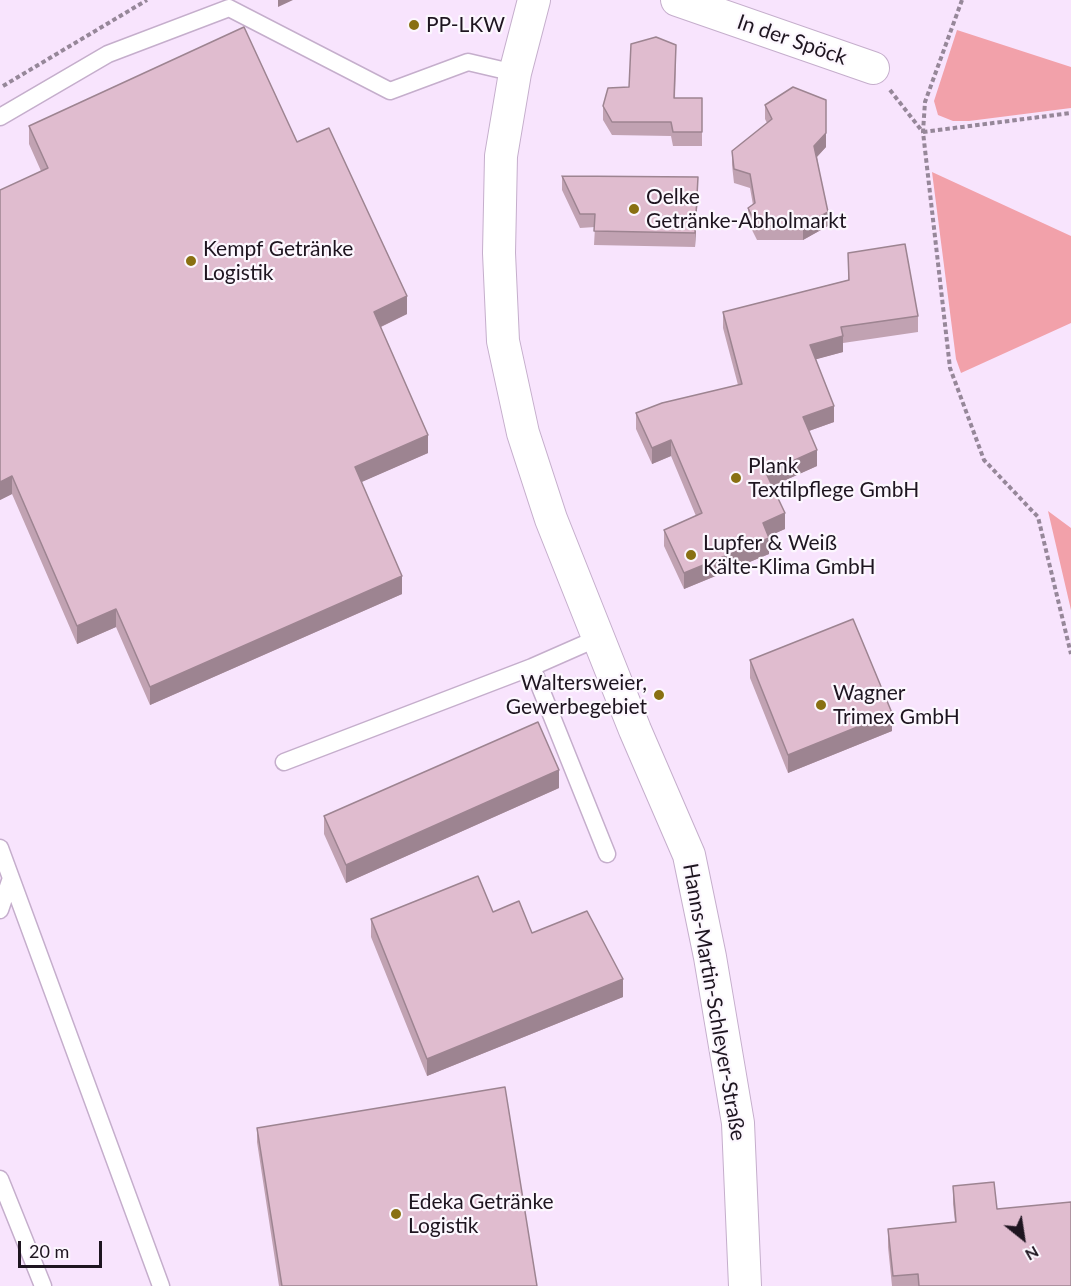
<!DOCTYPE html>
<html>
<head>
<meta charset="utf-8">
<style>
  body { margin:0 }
  #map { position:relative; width:1071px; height:1286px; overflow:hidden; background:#f8e4fd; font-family:Lato,sans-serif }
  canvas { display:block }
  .north { position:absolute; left:993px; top:1208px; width:60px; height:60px; -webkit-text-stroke:4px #fcf7fe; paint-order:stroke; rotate:150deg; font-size:16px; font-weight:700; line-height:24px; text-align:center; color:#1e1520 }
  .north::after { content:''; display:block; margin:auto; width:21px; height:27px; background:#1e1520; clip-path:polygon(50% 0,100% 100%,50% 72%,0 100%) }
  .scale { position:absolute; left:18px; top:1241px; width:84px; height:27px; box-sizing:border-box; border:3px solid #1e1520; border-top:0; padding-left:8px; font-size:18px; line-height:21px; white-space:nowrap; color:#1e1520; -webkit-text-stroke:4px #fcf7fe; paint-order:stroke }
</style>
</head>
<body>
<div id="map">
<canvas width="1071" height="1286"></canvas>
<div class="north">N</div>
<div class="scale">20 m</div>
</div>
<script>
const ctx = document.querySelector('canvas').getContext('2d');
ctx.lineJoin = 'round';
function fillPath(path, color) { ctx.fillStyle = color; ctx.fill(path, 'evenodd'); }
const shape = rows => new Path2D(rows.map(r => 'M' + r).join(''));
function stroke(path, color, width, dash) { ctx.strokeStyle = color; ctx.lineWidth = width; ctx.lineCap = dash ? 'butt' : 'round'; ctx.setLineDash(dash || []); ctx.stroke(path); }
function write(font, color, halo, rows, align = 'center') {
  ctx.font = font + ' Lato,sans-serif'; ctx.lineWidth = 4.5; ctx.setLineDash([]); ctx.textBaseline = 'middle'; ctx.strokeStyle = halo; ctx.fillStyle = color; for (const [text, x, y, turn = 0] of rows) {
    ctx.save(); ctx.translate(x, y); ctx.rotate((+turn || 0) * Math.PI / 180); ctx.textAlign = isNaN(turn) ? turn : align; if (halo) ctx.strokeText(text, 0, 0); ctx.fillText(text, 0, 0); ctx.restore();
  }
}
const green = shape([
  [957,30,1071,67,1071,108,969,121,953,121,938,115,934,101],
  [932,172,1071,236,1071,323,961,373,956,359],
  [1048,511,1071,528,1071,610]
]);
const path = shape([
  [962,0,925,102,923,132,950,368,984,460,1038,517,1071,654],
  [3,86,147,0],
  [890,90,922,131],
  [923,132,1071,113]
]);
const lane = shape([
  [0,117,108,54,229,8,390,91,468,62,515,73],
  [532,667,607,854],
  [284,762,532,667,598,638],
  [0,848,161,1286],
  [0,910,11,878],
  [0,1179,43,1286]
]);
const street = shape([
  [534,0,515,73,501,156,499,253,503,341,523,433,551,519,635,730,689,855,710,957,738,1123,745,1286],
  [677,0,873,68]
]);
const wall = shape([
  [676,59,675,98,702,98,702,146,673,146,671,136,612,135,603,120,603,106,629,87],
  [765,105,826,147,817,157,828,226,803,240,757,240,748,222,748,208,753,205,750,188,734,183,732,165,732,151,767,123,765,119],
  [29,126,297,142,407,314,381,327,428,453,361,482,402,594,150,705,116,627,77,644,12,494,0,500,41,171,29,144],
  [562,176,698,191,695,247,594,245,595,227,580,228,562,190],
  [848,253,918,316,918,332,843,343,843,352,816,359,834,422,809,431,817,466,772,486,785,529,768,536,769,554,684,589,664,546,664,530,696,516,671,456,652,464,636,429,636,413,738,385,723,328,723,312,848,280],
  [750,660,892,731,788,773,750,678],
  [559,788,346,883,324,834,324,816],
  [493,912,623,997,427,1076,371,937,371,919],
  [257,1128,537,1286,279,1286,257,1142],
  [953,1186,997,1209,1071,1286,892,1286,888,1247,888,1229,955,1222,953,1204]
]);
const shadedWall = shape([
  [278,0,293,0,278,7],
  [826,133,826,147,814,160,814,146],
  [698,177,698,191,695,247,695,233],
  [828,212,828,226,803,240,803,226],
  [407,296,407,314,374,330,374,312],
  [843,336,843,352,810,361,810,345],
  [834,406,834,422,803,433,803,417],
  [428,435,428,453,355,485,355,467],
  [671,440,671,456,652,464,652,448],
  [817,450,817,466,766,489,766,473],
  [12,476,12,494,0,500,0,482],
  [785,513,785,529,763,539,763,523],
  [769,538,769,554,684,589,684,573],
  [402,576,402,594,150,705,150,687],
  [116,609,116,627,77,644,77,626],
  [892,713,892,731,788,773,788,755],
  [559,770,559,788,346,883,346,865],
  [623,979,623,997,427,1076,427,1059]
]);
const building = shape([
  [244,27,297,142,329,128,407,296,374,312,428,435,355,467,402,576,150,687,116,609,77,626,12,476,0,482,0,190,48,168,29,126,244,27],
  [656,37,676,45,674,98,702,98,702,132,673,132,671,122,612,122,603,106,608,88,629,87,631,44,656,37],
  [793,87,826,100,826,133,814,146,828,212,803,226,757,226,748,208,755,203,750,174,734,169,732,151,772,119,765,105,793,87],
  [562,176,698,177,695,233,594,231,595,214,580,214,562,176],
  [905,244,918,316,841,327,843,336,810,345,834,406,803,417,817,450,766,473,785,513,763,523,769,538,684,573,664,530,702,513,671,440,652,448,636,413,662,403,742,384,723,312,849,280,848,253,905,244],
  [853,619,892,713,788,755,750,660,853,619],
  [538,722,559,770,346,865,324,816,538,722],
  [478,876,493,912,519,901,532,933,587,911,623,979,427,1059,371,919,478,876],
  [505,1087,537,1286,282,1286,257,1128,505,1087],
  [994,1182,997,1209,1071,1202,1071,1286,919,1286,918,1274,893,1276,888,1229,956,1222,953,1186,994,1182]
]);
const markers = [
  [414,25,6,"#897012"],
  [634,209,6,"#897012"],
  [191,261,6,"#897012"],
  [736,478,6,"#897012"],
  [691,555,6,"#897012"],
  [659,695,6,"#897012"],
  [821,705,6,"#897012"],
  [396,1214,6,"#897012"]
];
const poiNames = [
  ["PP-LKW",426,25],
  ["Oelke",646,197],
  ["Getränke-Abholmarkt",646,221],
  ["Kempf Getränke",203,249],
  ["Logistik",203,273],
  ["Plank",748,466],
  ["Textilpflege GmbH",748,490],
  ["Lupfer & Weiß",703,543],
  ["Kälte-Klima GmbH",703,567],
  ["Waltersweier,",647,683,"right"],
  ["Gewerbegebiet",647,707,"right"],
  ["Wagner",833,693],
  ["Trimex GmbH",833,717],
  ["Edeka Getränke",408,1202],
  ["Logistik",408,1226]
];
const streetNames = [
  ["In der Spöck",792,40,19],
  ["Hanns-Martin-Schleyer-Straße",714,1002,80]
];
fillPath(green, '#f2a1aa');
stroke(lane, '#c5aecc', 19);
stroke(street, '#c5aecc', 34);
stroke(path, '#968799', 4, [4.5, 3]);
stroke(lane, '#fff', 16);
stroke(street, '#fff', 32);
fillPath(wall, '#c1a2b2');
fillPath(shadedWall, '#9d8491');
fillPath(building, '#e0bccf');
stroke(building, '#9d8491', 1.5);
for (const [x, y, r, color] of markers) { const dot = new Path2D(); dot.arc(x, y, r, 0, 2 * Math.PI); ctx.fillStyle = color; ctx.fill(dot); stroke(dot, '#fcf7fe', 2); }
write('21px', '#1e1520', '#fcf7fe', poiNames, 'left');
write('21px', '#1e1520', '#fcf7fe', streetNames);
</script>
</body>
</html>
